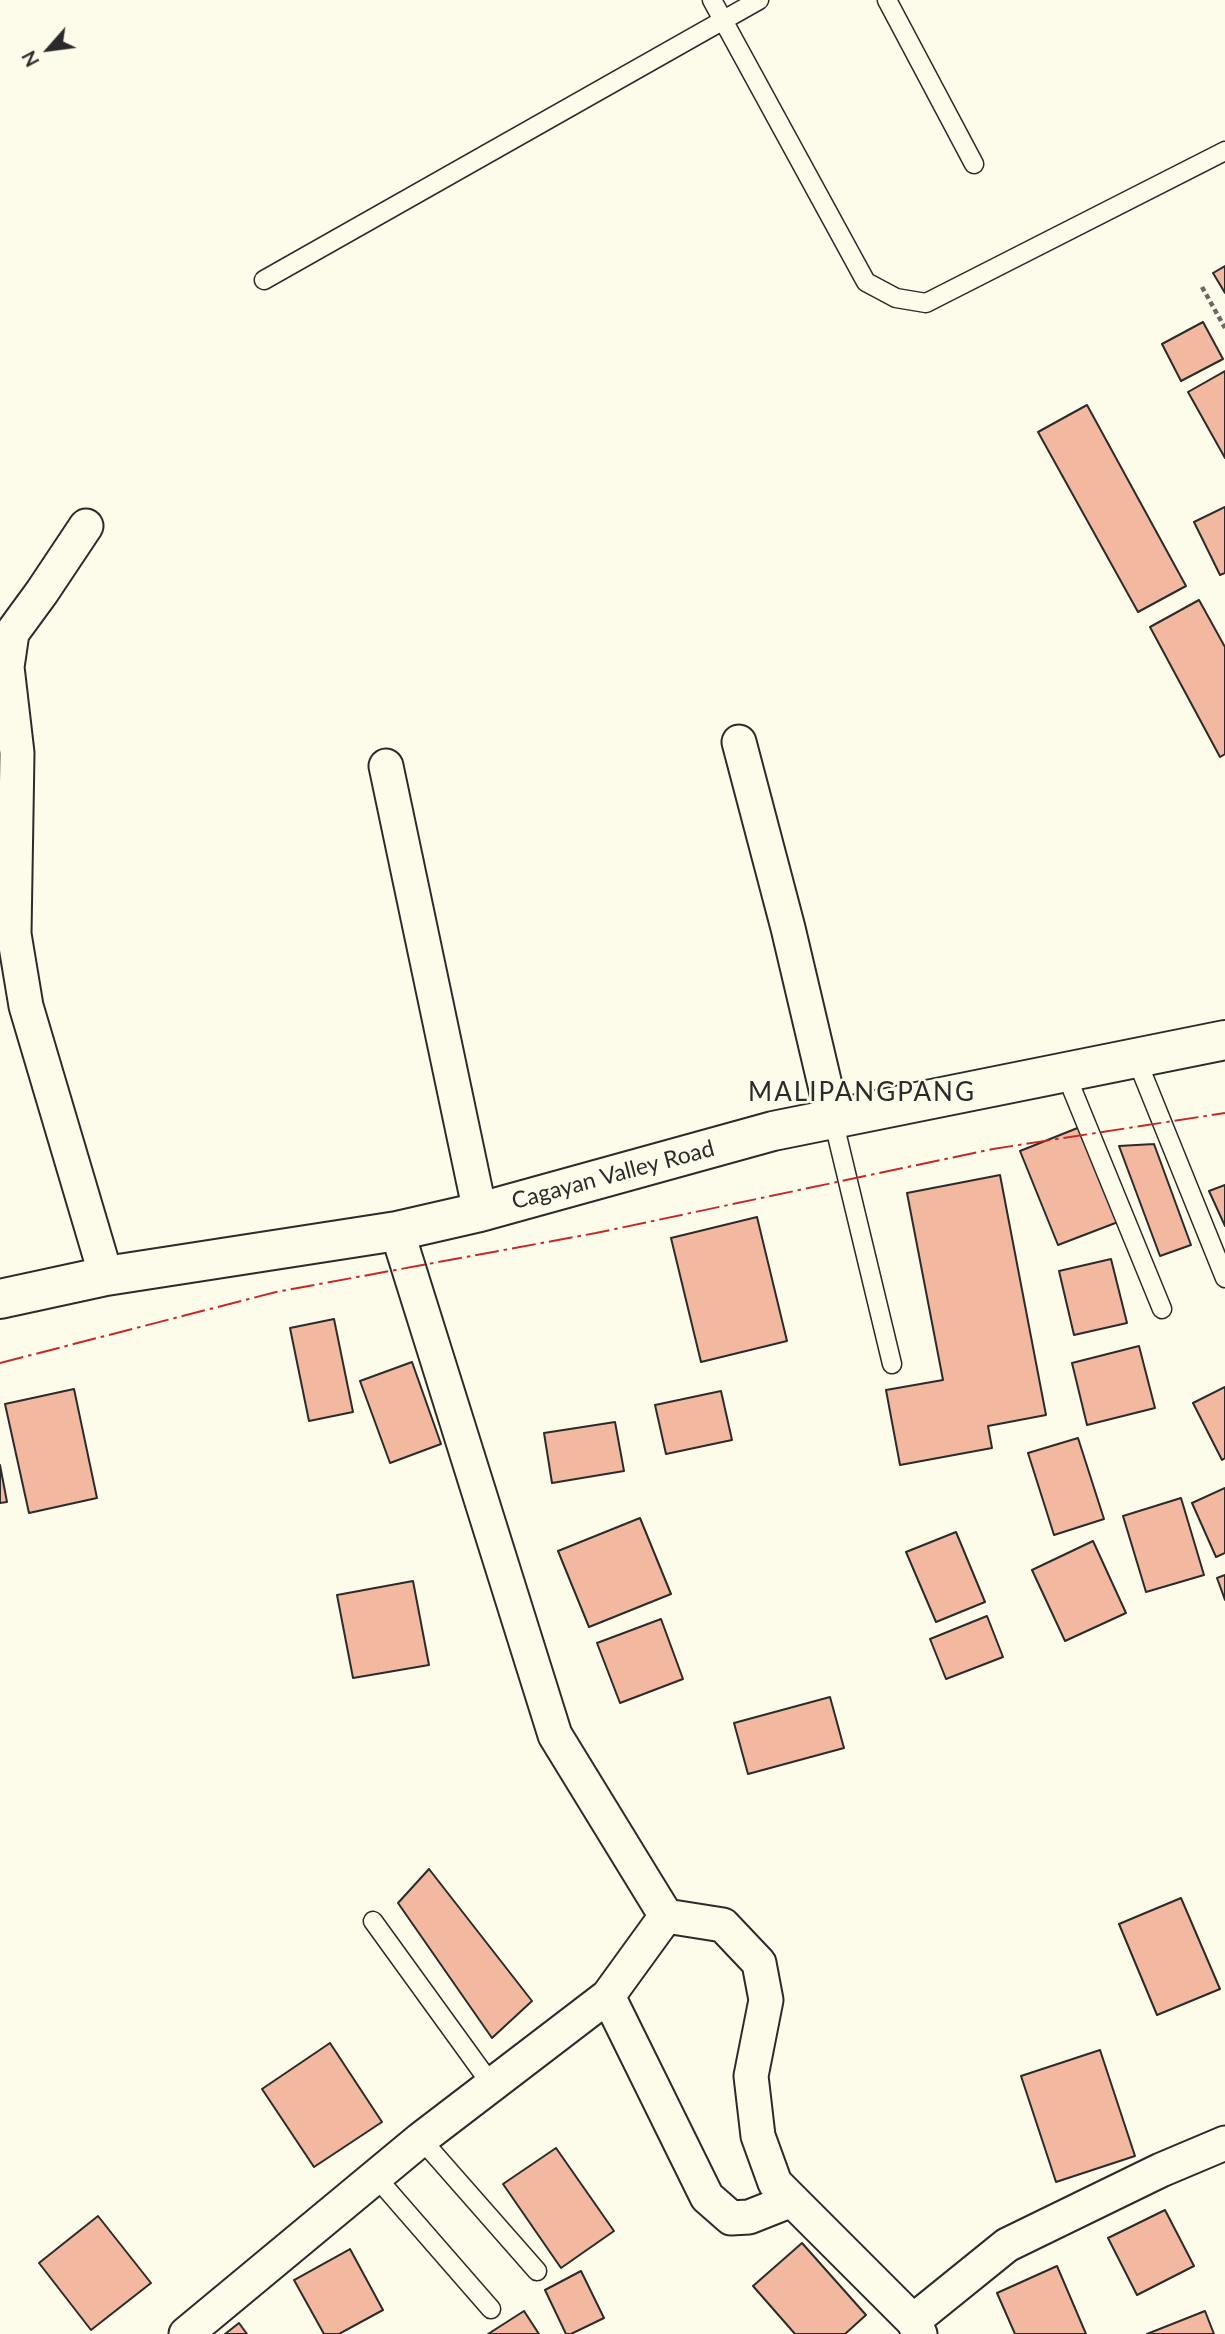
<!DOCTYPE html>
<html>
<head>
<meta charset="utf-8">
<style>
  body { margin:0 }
  #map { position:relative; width:1225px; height:2334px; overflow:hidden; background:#fdfbea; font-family:Lato,sans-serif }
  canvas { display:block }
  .north { position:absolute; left:14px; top:14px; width:70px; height:70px; -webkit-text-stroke:5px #fdfbea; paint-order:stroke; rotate:242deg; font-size:19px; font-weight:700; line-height:28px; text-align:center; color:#2b2b2b }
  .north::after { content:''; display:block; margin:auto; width:24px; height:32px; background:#2b2b2b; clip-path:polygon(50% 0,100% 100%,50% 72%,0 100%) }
</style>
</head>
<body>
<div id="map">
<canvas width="1225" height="2334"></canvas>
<div class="north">N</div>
</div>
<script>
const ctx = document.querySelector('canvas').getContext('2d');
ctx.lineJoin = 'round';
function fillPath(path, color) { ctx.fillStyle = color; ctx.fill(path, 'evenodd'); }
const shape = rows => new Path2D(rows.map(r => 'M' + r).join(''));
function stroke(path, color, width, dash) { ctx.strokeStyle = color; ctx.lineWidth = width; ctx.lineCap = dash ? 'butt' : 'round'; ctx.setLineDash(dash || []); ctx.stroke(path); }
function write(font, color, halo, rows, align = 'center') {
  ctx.font = font + ' Lato,sans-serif'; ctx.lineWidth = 5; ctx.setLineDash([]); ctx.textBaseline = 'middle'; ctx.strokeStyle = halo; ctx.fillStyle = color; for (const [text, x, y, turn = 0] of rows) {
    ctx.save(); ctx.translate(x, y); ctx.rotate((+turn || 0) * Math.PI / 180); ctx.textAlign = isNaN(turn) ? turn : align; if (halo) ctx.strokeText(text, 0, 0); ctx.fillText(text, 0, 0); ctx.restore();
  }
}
const building = shape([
  [1225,266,1225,293,1213,273,1225,266],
  [1203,322,1223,359,1181,381,1162,344,1203,322],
  [1225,371,1225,458,1188,392,1225,371],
  [1087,405,1186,586,1138,612,1038,432,1087,405],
  [1225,507,1225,573,1220,575,1194,522,1225,507],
  [1199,600,1225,647,1225,754,1220,757,1150,627,1199,600],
  [1080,1127,1118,1222,1058,1245,1020,1151,1080,1127],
  [1154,1144,1191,1245,1160,1256,1119,1146,1154,1144],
  [1000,1175,1046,1415,988,1426,992,1448,900,1465,886,1390,943,1380,907,1193,1000,1175],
  [1225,1185,1225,1226,1209,1191,1225,1185],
  [757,1217,787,1341,701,1362,671,1238,757,1217],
  [1111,1259,1127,1323,1074,1335,1059,1271,1111,1259],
  [334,1319,353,1412,309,1421,290,1328,334,1319],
  [1139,1346,1155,1408,1087,1425,1072,1363,1139,1346],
  [412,1362,441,1444,390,1463,360,1381,412,1362],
  [1225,1387,1225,1458,1222,1460,1193,1403,1225,1387],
  [74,1389,97,1498,29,1513,5,1404,74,1389],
  [721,1391,732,1440,666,1454,655,1405,721,1391],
  [615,1422,624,1471,552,1483,544,1433,615,1422],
  [1078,1438,1104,1519,1054,1535,1028,1453,1078,1438],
  [0,1465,7,1502,0,1503,0,1465],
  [1225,1488,1225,1553,1216,1557,1192,1503,1225,1488],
  [1181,1498,1204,1575,1146,1592,1123,1516,1181,1498],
  [640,1518,671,1594,589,1627,558,1551,640,1518],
  [956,1532,985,1602,936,1622,906,1552,956,1532],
  [1093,1541,1126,1613,1065,1641,1032,1570,1093,1541],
  [1225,1575,1225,1600,1217,1578,1225,1575],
  [413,1581,429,1665,353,1678,337,1595,413,1581],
  [987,1616,1003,1657,946,1679,930,1639,987,1616],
  [661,1619,683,1679,620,1703,597,1643,661,1619],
  [830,1697,844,1748,748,1774,734,1723,830,1697],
  [429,1869,532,2001,492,2038,398,1903,429,1869],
  [1181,1898,1220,1989,1157,2015,1119,1924,1181,1898],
  [330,2043,382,2122,314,2167,262,2089,330,2043],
  [1100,2050,1135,2156,1056,2182,1021,2076,1100,2050],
  [556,2148,614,2231,561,2268,503,2184,556,2148],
  [1165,2210,1194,2266,1137,2295,1108,2238,1165,2210],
  [98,2216,151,2283,91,2330,39,2263,98,2216],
  [802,2243,866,2315,845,2334,795,2334,753,2286,802,2243],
  [350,2249,383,2310,339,2334,324,2334,294,2280,350,2249],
  [1057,2266,1086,2334,1015,2334,997,2293,1057,2266],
  [581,2271,604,2318,571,2334,566,2334,545,2290,581,2271],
  [524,2311,539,2334,488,2334,524,2311],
  [1205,2311,1214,2334,1147,2334,1205,2311],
  [239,2323,247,2334,225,2334,239,2323]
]);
const path = shape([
  [1202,287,1225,328]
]);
const lane = shape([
  [712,0,866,282,896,298,926,303,1225,151],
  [887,0,974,164],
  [264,280,759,0],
  [1136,1058,1225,1278],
  [1065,1072,1162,1309],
  [833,1119,892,1364],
  [373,1921,491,2084],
  [421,2139,537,2271],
  [376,2177,491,2309]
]);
const street = shape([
  [86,526,42,592,12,633,7,667,17,753,14,934,26,1006,106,1276],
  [739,742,788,928,833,1119],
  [386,766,480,1212],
  [666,1916,723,1925,759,1963,766,2000,751,2076,758,2136,775,2183,913,2321,920,2334],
  [608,1996,707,2197,731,2218,749,2217,792,2200],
  [913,2321,1007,2245,1161,2170,1225,2143],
  [186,2334,421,2139,608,1996,666,1916,555,1735,397,1231]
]);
const highway = shape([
  [0,1299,106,1276,397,1231,480,1212,773,1131,1225,1040]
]);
const power = shape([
  [0,1363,276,1292,596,1233,993,1149,1225,1113]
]);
const streetNames = [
  ["Cagayan Valley Road",613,1175,-15]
];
const quarterNames = [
  ["MALIPANGPANG",862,1093]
];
fillPath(building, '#f2b8a0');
stroke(building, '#2b2b2b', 2);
stroke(lane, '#2b2b2b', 21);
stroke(street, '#2b2b2b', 37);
stroke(highway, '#2b2b2b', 42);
stroke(path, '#6a6964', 4.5, [5, 3.5]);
stroke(lane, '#fdfbea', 18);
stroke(street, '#fdfbea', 33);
stroke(highway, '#fdfbea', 38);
stroke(power, '#c62828', 2, [24, 5, 3.5, 5]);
write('23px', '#2b2b2b', '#fdfbea', streetNames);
ctx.letterSpacing = '2px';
write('26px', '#2b2b2b', '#fdfbea', quarterNames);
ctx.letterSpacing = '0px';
</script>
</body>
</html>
